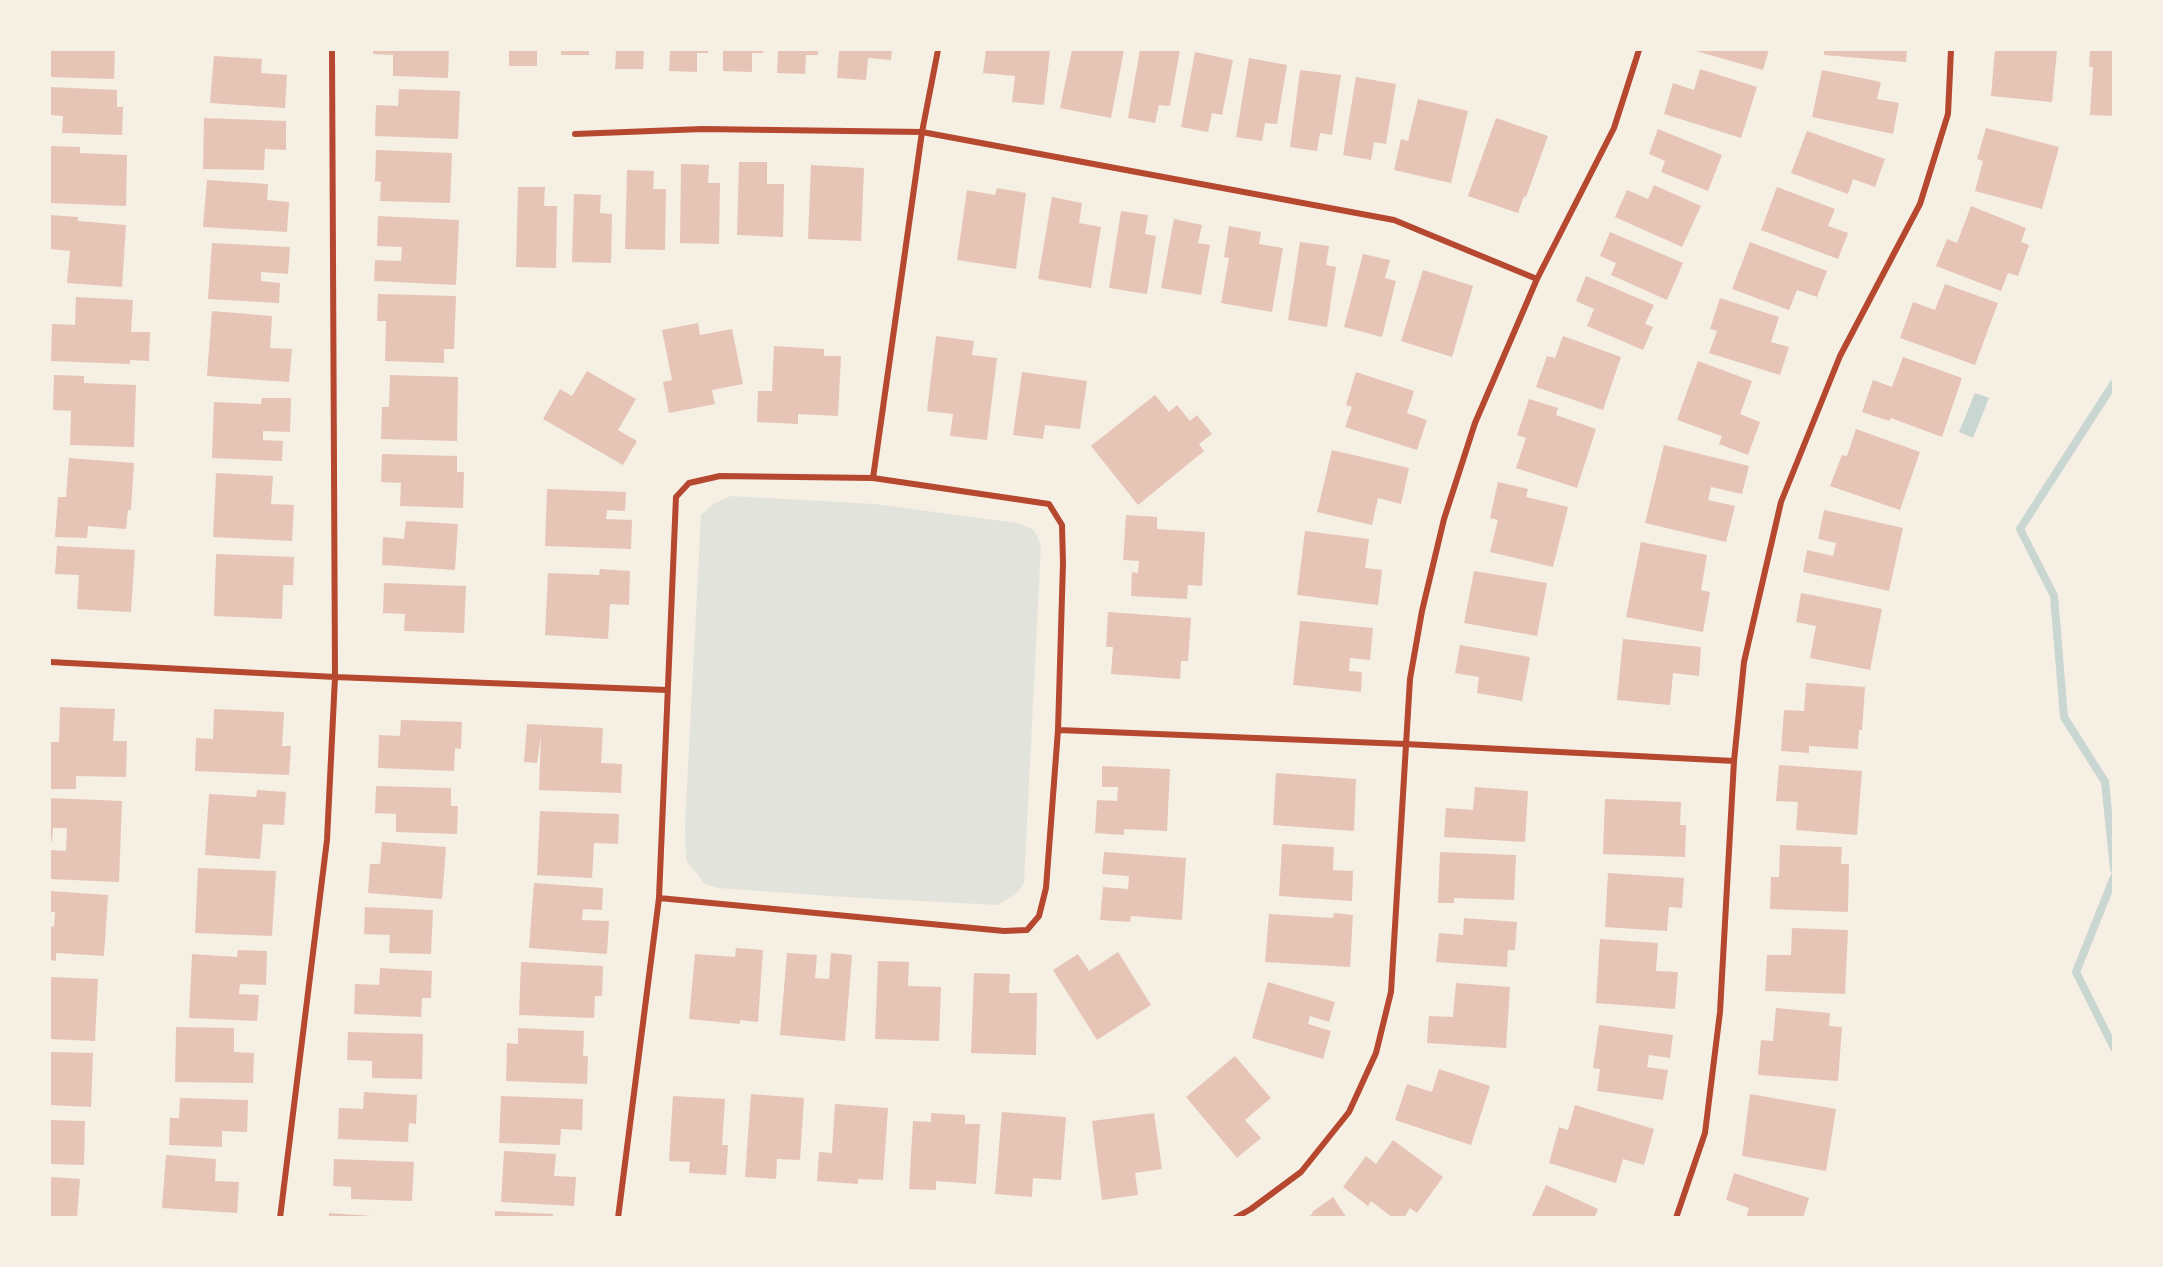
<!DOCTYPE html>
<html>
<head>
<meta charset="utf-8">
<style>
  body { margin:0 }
  #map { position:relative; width:2163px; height:1267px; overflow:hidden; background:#f6efe4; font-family:"DM Sans",sans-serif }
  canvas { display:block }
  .frame { position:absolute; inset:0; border:51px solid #f6efe4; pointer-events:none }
</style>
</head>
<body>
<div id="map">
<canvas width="2163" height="1267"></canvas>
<div class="frame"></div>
</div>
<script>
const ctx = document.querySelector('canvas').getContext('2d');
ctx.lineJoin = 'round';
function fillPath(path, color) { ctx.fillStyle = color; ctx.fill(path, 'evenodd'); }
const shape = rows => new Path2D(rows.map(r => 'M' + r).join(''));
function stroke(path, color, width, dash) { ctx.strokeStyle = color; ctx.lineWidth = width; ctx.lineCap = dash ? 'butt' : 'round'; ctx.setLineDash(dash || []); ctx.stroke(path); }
const green = shape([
  [731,496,874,504,1017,523,1034,530,1041,545,1024,883,1015,895,997,905,845,897,719,888,705,884,686,860,685,825,701,515,713,504]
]);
const water = shape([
  [1975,393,1989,398,1973,438,1959,432]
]);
const stream = shape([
  [2114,383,2020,529,2054,596,2064,717,2105,782,2114,869],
  [2114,877,2076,972,2114,1048]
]);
const building = shape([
  [50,50,115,50,114,79,50,77],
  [373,50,449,50,448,78,393,76,393,55,373,54],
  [509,50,537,50,537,66,509,66],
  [561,50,589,50,589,55,561,55],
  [616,50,644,50,643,69,615,69],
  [670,50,708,50,708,53,697,53,697,72,669,71],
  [723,50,763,50,763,53,752,53,752,72,723,71],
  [778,50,818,50,818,55,806,55,805,74,777,73],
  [839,50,892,50,891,60,868,58,866,80,837,78],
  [986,50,1050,50,1044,105,1012,102,1015,76,983,73],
  [1072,50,1124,50,1111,118,1060,108],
  [1140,50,1180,50,1170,106,1159,105,1155,123,1128,118],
  [1692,50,1769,50,1763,70],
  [1824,50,1907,50,1906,62,1824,55],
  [1995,50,2057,50,2052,102,1991,96],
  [2090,50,2114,50,2114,116,2090,115,2093,67,2089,67],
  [1195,52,1233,60,1222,115,1212,113,1208,132,1181,127],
  [214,56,262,59,261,73,287,75,285,108,210,103],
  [1249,58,1287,65,1277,124,1265,123,1262,141,1236,137],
  [1700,69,1757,87,1741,138,1664,114,1673,83,1694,90],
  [1300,70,1341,75,1332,135,1320,133,1317,151,1290,147],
  [1822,70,1881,82,1877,99,1899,103,1893,134,1812,117],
  [1356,77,1396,84,1386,144,1374,142,1371,160,1343,155],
  [50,87,117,90,117,107,123,107,122,135,62,133,63,116,50,115],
  [399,89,460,91,458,139,375,136,376,105,398,106],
  [1418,99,1468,111,1451,183,1394,170,1401,139,1408,141],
  [204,118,286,121,286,150,265,149,264,170,203,169],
  [1496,118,1548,136,1526,197,1524,196,1518,213,1468,196],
  [1986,128,2059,147,2042,209,1975,191,1983,161,1977,159],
  [1658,129,1722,155,1708,191,1661,172,1665,161,1649,154],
  [1807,131,1885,159,1875,187,1853,179,1848,194,1791,173],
  [50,146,80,147,80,153,127,155,126,206,50,203],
  [376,150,452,153,450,203,380,201,381,182,375,181],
  [739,162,767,162,767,184,784,184,783,237,737,235],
  [681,164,709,165,708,183,720,183,719,244,680,243],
  [811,165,864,168,861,241,808,239],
  [627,170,654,171,653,189,666,189,665,250,625,249],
  [207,180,268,184,267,200,289,202,287,232,203,227],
  [1654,185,1701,206,1682,247,1615,217,1627,190,1648,199],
  [518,187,545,187,544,206,557,206,556,268,516,267],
  [1777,187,1835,209,1828,226,1848,233,1838,259,1761,230],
  [997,188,1026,193,1016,269,957,260,967,190,995,195],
  [574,194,601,195,600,213,612,214,611,263,572,262],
  [1052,197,1082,203,1079,223,1101,227,1091,288,1038,279],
  [1971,206,2026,228,2021,242,2029,245,2018,276,2008,273,2001,291,1936,266,1947,239,1957,243],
  [1121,211,1148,215,1145,234,1156,236,1147,294,1109,288],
  [50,215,78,217,78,221,126,225,122,287,67,283,70,251,50,249],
  [378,216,459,220,456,285,374,281,375,260,401,261,402,247,377,246],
  [1174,219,1202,225,1198,243,1210,245,1201,295,1161,288],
  [1229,226,1261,232,1259,244,1283,248,1272,312,1221,303,1229,258,1224,257],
  [1610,232,1683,263,1667,300,1611,275,1616,263,1600,256],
  [1300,242,1329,246,1326,265,1336,267,1327,327,1288,320],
  [1750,242,1827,271,1817,297,1797,290,1789,310,1732,289],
  [212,243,290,247,288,274,261,272,261,281,280,283,279,303,208,299],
  [1363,254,1390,260,1385,278,1396,281,1382,337,1344,327],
  [1423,270,1473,286,1452,357,1401,341],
  [1586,276,1654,305,1645,324,1653,327,1643,350,1587,326,1594,309,1576,301],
  [1945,284,1998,303,1975,365,1900,338,1913,302,1935,310],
  [378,294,456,296,454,349,444,349,444,363,385,361,386,321,377,321],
  [76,297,133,300,131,332,150,332,149,361,130,360,130,364,51,361,52,324,75,325],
  [1720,298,1779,317,1771,342,1789,347,1780,375,1709,353,1717,331,1710,329],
  [212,311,272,316,270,348,292,349,289,382,207,376],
  [698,323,700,335,732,329,743,384,712,390,715,404,669,413,663,382,672,380,662,330],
  [936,336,974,341,972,355,997,358,987,440,950,436,953,414,927,411],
  [1563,336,1621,357,1603,410,1536,387,1547,356,1555,358],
  [774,346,824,349,824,356,841,356,838,416,798,414,798,424,757,422,758,391,772,391],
  [1903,357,1962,378,1942,437,1891,418,1889,421,1862,412,1873,380,1892,387],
  [1698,361,1752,381,1740,414,1760,422,1748,455,1719,444,1722,436,1677,420],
  [587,371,636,399,618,430,637,441,623,465,543,419,560,389,572,396],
  [1022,372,1087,381,1080,429,1045,425,1043,439,1013,435],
  [1356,372,1414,391,1407,413,1427,420,1417,450,1345,427,1352,407,1346,405],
  [54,375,84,376,84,383,136,385,134,447,70,445,71,411,53,410],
  [390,375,458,377,457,441,381,439,382,407,389,407],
  [1155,395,1169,412,1177,405,1190,421,1197,415,1212,434,1199,444,1204,451,1138,505,1091,446],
  [262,398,291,398,290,432,263,431,263,440,283,441,282,461,212,458,214,402,261,404],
  [1529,399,1558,408,1556,415,1596,429,1577,488,1516,468,1526,438,1517,435],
  [1856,429,1920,452,1900,510,1830,486,1842,455,1847,456],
  [1664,445,1749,466,1742,494,1711,487,1708,500,1735,506,1726,542,1645,523],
  [1332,450,1409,468,1401,504,1378,498,1372,525,1317,512],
  [382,454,457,456,457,472,464,472,463,508,400,506,401,483,381,482],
  [69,458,134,463,131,510,128,510,126,529,88,526,87,538,55,537,58,497,66,497],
  [216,473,273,476,271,504,294,505,292,541,213,537],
  [1498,482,1528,489,1526,497,1568,507,1553,567,1490,552,1498,520,1490,518],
  [547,489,626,492,625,511,607,510,606,519,632,520,631,549,545,546],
  [1824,510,1903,528,1889,591,1803,572,1807,550,1833,556,1836,543,1818,539],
  [1126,515,1157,517,1157,529,1205,532,1202,586,1188,585,1187,599,1131,596,1132,572,1138,573,1139,561,1123,560],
  [406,521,458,524,455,570,382,565,383,537,404,539],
  [1305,531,1369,539,1365,568,1382,570,1378,605,1297,595],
  [1641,542,1707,555,1701,590,1710,592,1703,632,1626,617],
  [57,546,135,550,131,612,77,609,79,575,55,574],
  [216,554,294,557,293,585,283,585,282,619,214,616],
  [600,569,630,571,629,605,610,604,608,639,545,635,548,573,599,575],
  [1474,571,1547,583,1537,636,1464,623],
  [384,583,466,586,464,633,404,631,405,614,383,613],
  [1801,593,1882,609,1870,670,1810,658,1816,626,1796,622],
  [1108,612,1191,618,1188,661,1181,661,1180,679,1111,674,1113,647,1106,647],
  [1300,621,1373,628,1370,660,1350,658,1349,671,1362,672,1361,692,1293,685],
  [1623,639,1701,647,1699,676,1673,673,1670,705,1617,700],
  [1460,645,1530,657,1522,701,1477,693,1479,677,1455,673],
  [1806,683,1865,687,1862,730,1859,730,1858,749,1809,746,1809,753,1781,751,1784,710,1804,711],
  [60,707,115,709,113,741,127,741,126,777,76,776,76,789,50,789,50,742,59,742],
  [214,709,284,712,282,746,291,746,289,775,195,771,196,738,213,739],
  [401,720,462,722,461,749,455,748,454,771,378,768,379,735,400,736],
  [527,724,603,728,601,763,622,764,621,793,539,790,541,735,537,763,524,762],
  [1779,765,1862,771,1857,835,1796,830,1798,802,1776,801],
  [1102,766,1170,769,1167,831,1124,829,1124,835,1095,833,1097,800,1117,801,1118,787,1102,787],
  [1276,773,1356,779,1354,831,1273,825],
  [376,786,451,788,451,806,458,806,457,834,396,832,396,814,375,813],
  [1475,787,1528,791,1525,842,1444,837,1446,808,1473,810],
  [257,790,286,792,284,825,263,824,260,859,205,855,209,794,256,797],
  [50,798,122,801,119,882,50,879,50,850,66,851,67,828,53,828,52,841,50,841],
  [1605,799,1681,802,1680,825,1686,825,1685,857,1603,854],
  [540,811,619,814,618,844,594,843,592,878,537,875],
  [382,842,446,847,442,899,368,893,370,864,380,864],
  [1282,844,1334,847,1333,870,1353,871,1352,901,1279,896],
  [1780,845,1842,847,1841,864,1849,864,1848,912,1770,909,1771,877,1779,877],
  [1104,852,1186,858,1182,920,1131,916,1130,922,1100,920,1103,887,1128,889,1129,876,1102,874],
  [1440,852,1516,855,1514,900,1454,898,1454,903,1438,903],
  [198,868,276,871,272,936,195,933],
  [1608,873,1684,878,1682,908,1669,907,1667,931,1605,927],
  [534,883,603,888,602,910,583,909,582,920,609,921,607,954,529,948],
  [50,891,108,895,104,956,56,953,56,961,50,960,50,926,54,927,55,912,50,912],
  [365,907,433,910,431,954,389,953,390,935,364,934],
  [1334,913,1353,915,1350,967,1265,962,1269,914,1333,918],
  [1464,918,1517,922,1515,950,1508,950,1507,967,1436,962,1439,933,1463,935],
  [1792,928,1848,930,1845,994,1765,991,1767,955,1791,955],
  [1600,939,1658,943,1656,971,1678,972,1675,1009,1596,1003],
  [736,948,763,950,758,1022,740,1020,740,1024,689,1019,695,954,735,957],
  [238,950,267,951,266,985,240,984,239,994,259,995,257,1021,189,1018,192,954,237,957],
  [1118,952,1151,1005,1097,1040,1053,970,1078,954,1089,971],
  [787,953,817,955,815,978,829,979,831,953,852,955,845,1041,780,1035],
  [878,961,909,962,908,986,941,987,939,1041,875,1039],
  [521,962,603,966,602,996,595,996,594,1018,519,1015],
  [380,968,432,971,431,998,422,998,421,1017,354,1014,355,984,379,985],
  [974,973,1010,974,1009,993,1037,993,1036,1055,971,1053],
  [50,977,98,979,95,1041,50,1039],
  [1268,982,1335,1002,1329,1022,1310,1016,1308,1024,1331,1031,1323,1059,1252,1038],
  [1456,983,1510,987,1506,1048,1427,1043,1429,1016,1453,1017],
  [1776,1008,1830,1013,1829,1026,1842,1027,1838,1081,1758,1075,1761,1040,1773,1041],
  [1599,1025,1673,1035,1670,1058,1649,1055,1647,1067,1668,1070,1663,1100,1597,1091,1600,1069,1593,1068],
  [176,1027,234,1028,234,1052,254,1053,253,1083,175,1082],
  [518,1028,584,1031,583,1056,588,1056,587,1084,506,1081,507,1043,518,1044],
  [348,1032,423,1034,422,1079,372,1078,372,1061,347,1060],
  [50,1052,93,1053,91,1107,50,1105],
  [1235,1056,1271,1098,1245,1120,1261,1138,1237,1158,1186,1097],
  [1439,1069,1490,1086,1471,1145,1395,1120,1407,1084,1432,1092],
  [364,1092,417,1095,416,1124,409,1123,408,1142,338,1139,339,1108,363,1109],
  [751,1094,804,1098,800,1160,777,1159,776,1179,745,1177],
  [1750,1094,1836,1109,1826,1171,1742,1156],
  [501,1096,583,1099,582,1130,561,1129,560,1145,499,1143],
  [673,1096,725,1099,722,1145,728,1145,726,1175,689,1173,690,1162,669,1161],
  [180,1098,248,1100,247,1132,222,1131,222,1147,169,1145,170,1118,179,1118],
  [835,1104,888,1108,883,1180,858,1179,858,1184,817,1181,819,1152,832,1153],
  [1575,1105,1654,1129,1644,1165,1623,1159,1616,1183,1549,1163,1559,1127,1568,1130],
  [1002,1112,1066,1117,1061,1180,1033,1178,1032,1197,995,1194],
  [931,1113,965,1115,965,1124,980,1124,976,1184,936,1181,936,1190,909,1189,913,1121,931,1122],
  [1154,1113,1162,1169,1135,1173,1138,1195,1102,1200,1092,1121],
  [50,1120,85,1121,84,1165,50,1164],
  [1393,1140,1443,1177,1417,1213,1410,1208,1404,1218,1393,1218,1371,1201,1368,1206,1343,1187,1366,1156,1376,1164],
  [504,1151,556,1154,554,1176,576,1177,574,1206,501,1202],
  [166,1155,216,1159,215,1181,239,1182,237,1213,162,1208],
  [334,1159,414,1162,412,1201,351,1199,351,1187,333,1186],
  [1734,1173,1809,1198,1803,1218,1746,1218,1749,1208,1726,1200],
  [50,1177,80,1179,77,1218,50,1218],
  [1546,1185,1598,1209,1594,1218,1531,1218],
  [1333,1197,1347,1218,1307,1218,1313,1213,1312,1212],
  [495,1211,553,1214,553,1218,495,1218],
  [329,1213,373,1216,373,1218,329,1218]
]);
const minor = shape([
  [575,134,702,129,922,132,1394,220,1537,279],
  [873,478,922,132,938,50],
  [50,662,335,677,667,690],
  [1058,730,1405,744,1734,761],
  [280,1218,327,840,335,677,332,50],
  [618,1218,659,898,676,497,689,483,720,476,873,478,1049,504,1062,525,1063,563,1058,730,1046,888,1039,916,1027,930,1004,931,659,898],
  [1235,1218,1251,1209,1301,1172,1349,1112,1376,1053,1391,992,1410,679,1422,611,1444,519,1475,423,1537,279,1614,128,1639,50],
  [1676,1218,1705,1133,1720,1012,1734,761,1744,662,1781,502,1840,356,1920,204,1948,114,1951,50]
]);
fillPath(green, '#e2e4dc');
fillPath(water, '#c9d6d2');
stroke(stream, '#c9d6d2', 8);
fillPath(building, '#e6c5b7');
stroke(minor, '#b5482f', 6);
</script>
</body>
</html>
